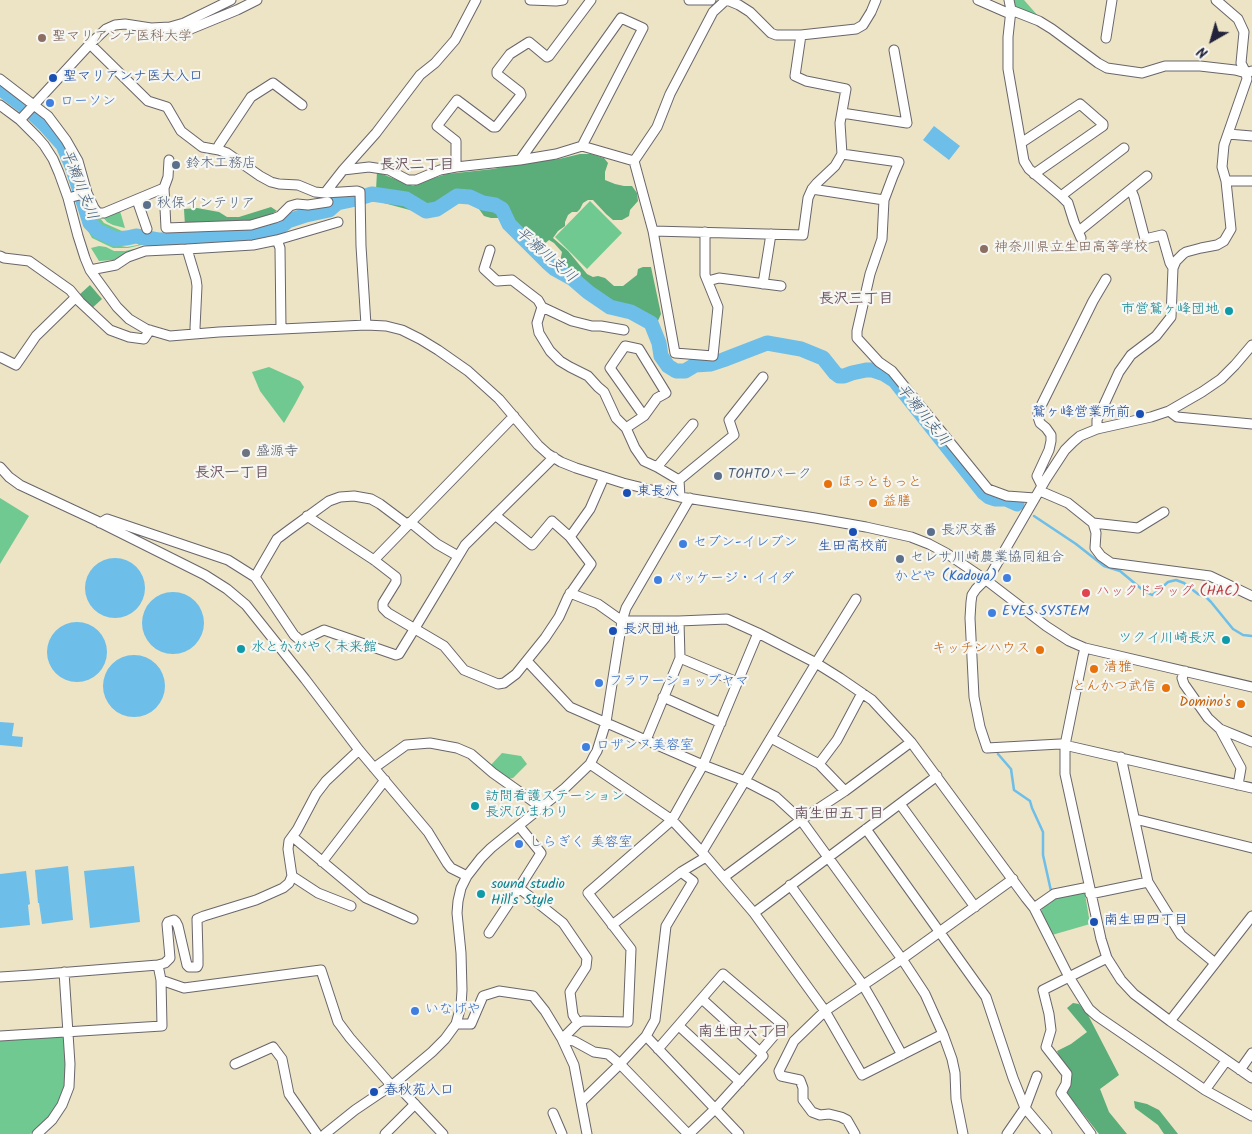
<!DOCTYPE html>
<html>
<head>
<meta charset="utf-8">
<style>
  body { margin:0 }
  #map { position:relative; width:1252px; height:1134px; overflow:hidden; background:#ede3c5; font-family:Kalam,sans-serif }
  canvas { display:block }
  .north { position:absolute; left:1187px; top:15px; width:50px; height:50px; -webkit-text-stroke:4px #f6f6f2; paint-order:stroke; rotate:218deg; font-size:14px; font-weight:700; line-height:20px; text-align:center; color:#22223b }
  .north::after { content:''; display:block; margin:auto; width:18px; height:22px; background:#22223b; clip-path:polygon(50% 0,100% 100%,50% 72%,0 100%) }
</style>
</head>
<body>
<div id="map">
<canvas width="1252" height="1134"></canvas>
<div class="north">N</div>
</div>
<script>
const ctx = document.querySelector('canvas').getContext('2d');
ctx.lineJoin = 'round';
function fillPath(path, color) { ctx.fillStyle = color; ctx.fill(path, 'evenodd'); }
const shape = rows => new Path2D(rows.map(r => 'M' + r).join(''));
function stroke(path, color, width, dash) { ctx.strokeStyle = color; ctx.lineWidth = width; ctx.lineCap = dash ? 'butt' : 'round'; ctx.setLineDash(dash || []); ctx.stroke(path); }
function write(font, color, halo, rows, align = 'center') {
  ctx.font = font + ' Kalam,"Klee One",sans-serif'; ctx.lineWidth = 4.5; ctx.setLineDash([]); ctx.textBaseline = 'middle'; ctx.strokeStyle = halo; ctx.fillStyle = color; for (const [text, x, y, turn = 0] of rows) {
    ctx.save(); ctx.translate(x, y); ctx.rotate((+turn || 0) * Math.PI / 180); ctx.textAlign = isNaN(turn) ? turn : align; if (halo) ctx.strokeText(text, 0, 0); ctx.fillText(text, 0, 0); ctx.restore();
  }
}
const green = shape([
  [1012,0,1024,0,1039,17,1015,9],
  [85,199,104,223,122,231,130,232,154,231,130,236,114,236,104,232,94,226,91,221],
  [590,201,622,233,587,269,555,237],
  [120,211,125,228,113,225,107,222,102,216],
  [83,215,85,215,92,230,102,236,113,240,115,245,127,247,138,245,140,242,147,241,150,243,128,248,113,248,92,238,87,229],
  [99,246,106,247,114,251,125,251,134,249,135,251,114,260,99,261,91,248],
  [269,367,300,381,304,387,295,404,284,423,260,391,252,372],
  [0,498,29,516,0,564],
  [502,753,521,756,527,764,513,778,507,779,490,766],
  [1082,891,1085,894,1090,924,1052,935,1041,913,1043,904,1055,897],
  [61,1036,64,1039,66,1083,60,1100,53,1114,39,1127,30,1134,0,1134,0,1041]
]);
const forest = shape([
  [580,154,591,154,604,158,608,163,605,172,605,180,615,184,624,186,632,186,637,193,638,201,630,210,629,216,622,220,613,220,606,214,593,200,588,200,583,203,580,209,577,212,572,212,568,215,565,222,565,226,558,231,553,238,568,251,587,274,593,277,598,276,605,278,614,286,623,286,637,275,638,269,643,267,651,267,661,314,657,323,646,327,636,318,613,311,598,304,582,289,561,278,559,267,562,252,554,243,549,240,542,246,537,246,513,224,501,218,491,218,484,216,479,209,468,203,458,203,449,206,440,213,430,217,421,213,380,202,376,190,377,172,413,186,424,181,447,174,493,169,523,163,559,159],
  [271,207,277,211,271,214,271,219,251,223,185,226,184,209,197,208,219,212,227,217,239,217],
  [90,285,102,299,90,310,79,295],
  [1073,1003,1079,1004,1088,1015,1119,1075,1100,1089,1109,1112,1127,1134,1099,1134,1066,1092,1067,1074,1057,1051,1071,1044,1087,1032,1067,1008],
  [1134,1101,1147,1104,1159,1110,1178,1134,1164,1134,1158,1125,1135,1108]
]);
const water = shape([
  [934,126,960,146,949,160,923,140],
  '85 588a30 30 0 1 1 60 0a30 30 0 1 1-60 0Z',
  '142 623a31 31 0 1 1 62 0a31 31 0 1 1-62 0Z',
  '47 652a30 30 0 1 1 60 0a30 30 0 1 1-60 0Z',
  '103 686a31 31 0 1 1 62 0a31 31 0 1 1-62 0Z',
  [0,722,14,723,12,736,23,737,22,747,0,745],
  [68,866,73,920,42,924,39,903,38,903,35,870],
  [134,866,140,922,90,928,84,871],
  [26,871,30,904,28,905,30,925,0,928,0,874]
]);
const stream = shape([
  [1017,504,1025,509],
  [1034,516,1076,544,1104,566,1120,571,1144,591,1152,595,1158,591,1168,582,1176,580,1184,583,1198,594,1206,597,1211,602,1233,629,1243,635,1252,636],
  [998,754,1011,769,1014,790,1030,801,1032,808,1043,832,1043,855,1051,891]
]);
const river = shape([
  [0,88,29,110,45,125,63,145,72,166,90,223,98,231,115,239,127,238,136,236,158,240,201,239,255,234,280,227,288,221,306,215,329,210,337,203,356,199,372,194,406,199,426,211,437,209,457,196,470,197,483,203,495,205,502,209,509,224,547,262,555,269,573,279,588,292,610,307,631,312,651,323,659,343,661,356,668,366,676,371,685,371,695,365,711,364,723,360,767,343,801,349,823,358,835,373,839,376,844,376,852,373,866,370,872,370,884,374,895,381,984,493,989,497,995,499,1006,499,1017,504]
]);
const minor = shape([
  [530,0,556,1,563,0],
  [689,0,711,0],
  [727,0,739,5,750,12,771,33,776,35,801,35,856,29,863,25,871,12,876,0],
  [978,0,1010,14],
  [1009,0,1011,10,1008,37,1008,69,1024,161,1029,169,1061,196,1068,203,1074,222,1081,238],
  [1011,10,1039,21,1052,29,1098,63,1107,68,1142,73,1165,66,1200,66,1235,70,1246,73,1252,71],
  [170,27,181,33,237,10,257,0],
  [1106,38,1112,0],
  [90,44,148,101,167,107,181,131,202,147,219,150,227,153,260,176,271,182,279,184,298,185,315,192,325,193,357,191,360,192,361,246,366,325],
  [0,79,48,116,66,140,78,161,87,193,94,208,98,213,104,213,164,188,168,177,169,160],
  [0,105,20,120,37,137,44,145,53,159,59,173,68,198,78,236,85,258,90,270,117,307,129,319,146,329,170,336,219,332,366,325,386,326,402,330,420,339,438,350,468,371,499,399,538,445,548,454,561,462,576,468,623,483,680,497,815,518,866,527,911,537,929,544,946,553,986,580,1046,626,1069,641,1085,648,1252,687],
  [842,113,907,123,894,50],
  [20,120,90,44,106,29,115,25,125,24,151,28,170,27,184,23,231,0],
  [1228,134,1252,136],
  [1021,143,1080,104,1103,124,1103,126,1034,174],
  [219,150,219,145,251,97,273,83,302,105],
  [842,154,899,162,893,176,884,200,882,239,870,274,857,331,857,338,879,362,892,371,988,489,1007,496,1035,498],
  [520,160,621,18,643,28,582,146],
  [456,167,456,141,437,126,457,100,493,127,496,127,521,95,520,92,497,74,497,71,510,54,529,42,547,57,549,56,591,0],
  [343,170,369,167,389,170,408,180,416,180,440,170,456,167,520,160,556,154,582,146,634,161],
  [1226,181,1252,181],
  [164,188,166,228,251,225,275,218,280,216,290,206,297,204,308,205,328,202],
  [812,189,884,200],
  [1131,190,1134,197,1145,239,1162,235,1170,263,1173,268],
  [325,193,343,170,376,133,420,75,435,63,455,40,476,0],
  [1061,196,1124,148],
  [68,198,87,193],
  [137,200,147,229],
  [653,231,803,235,808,198,812,189,817,183,835,166,842,154,840,123,846,89,806,81,795,76,801,35],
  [1079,231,1147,176],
  [705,232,705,275,718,307,713,356,675,353,653,231,634,161,657,127,670,94,713,12,726,0],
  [277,240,338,222],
  [187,249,253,245,277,240,280,248,281,328],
  [490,250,484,269,497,281,512,280,538,300,542,307,537,323,539,333,550,351,560,361,570,367,588,376,598,387,604,392,616,418,626,428],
  [0,256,4,258,29,261,70,290,80,302,110,330,129,337,144,339,150,330],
  [90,270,116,265,128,257,145,251,187,249,196,279,197,286,195,328,196,334],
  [708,281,719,278,781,286],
  [763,284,771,234],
  [542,307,572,321,592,326,601,326,624,330],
  [1252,345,1235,365,1221,379,1202,392,1169,411,1151,417,1097,429,1080,436,1073,442,1065,450,1046,479,991,574,976,589,972,595,971,602,970,618,974,697,980,727,987,748,1060,744,1252,788],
  [0,357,16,365,36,336,76,297],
  [1169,411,1177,417,1252,424],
  [644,416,610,368,625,346,639,349,666,393,657,398,644,416,626,428,635,448,644,461,657,467,679,480],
  [1097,429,1097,420,1119,372,1131,355,1156,336,1171,317,1173,268,1176,261,1183,254,1186,252,1201,248,1217,245,1224,241,1231,229,1226,181,1222,167,1224,145,1247,79,1246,73,1241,63,1244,32,1238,19,1216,0],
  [0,467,9,477,20,485,95,520,205,575,227,589,246,605,305,679,359,750,428,832,447,863,451,868,467,876],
  [657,467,693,424],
  [1042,486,1037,476,1049,450,1051,441,1051,435,1046,428,1040,423,1038,417,1038,412,1093,301,1106,279],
  [1040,491,1068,503,1093,523,1096,533,1095,548,1101,556,1111,563,1210,576,1252,596],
  [680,497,679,480,734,435,729,420,763,377],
  [495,515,532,545,552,521,570,537],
  [307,516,374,560,396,577,396,582,383,603,383,608,388,613,444,646,464,670,498,684,504,683,516,674,545,638,559,617,568,597,591,564,570,537,590,509,604,477],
  [410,522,437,544,458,556],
  [100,523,107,519,228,560,255,577,294,635,301,641,324,630,396,655,399,654,415,628,465,545,554,457],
  [1093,523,1138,528,1164,512],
  [374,560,514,416],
  [255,577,277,539,289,530,329,501,340,497,354,496,371,499,380,504,408,525],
  [570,593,598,604,622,621,679,621,727,619,758,633,816,663,840,678,872,700,911,742,1026,898,1034,908,1069,977,1089,1009,1097,1016,1205,1090,1252,1116],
  [1085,648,1083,656,1065,745,1065,774,1101,939,1107,958,1121,980,1134,994,1170,1021,1252,1078],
  [680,658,737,682],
  [527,661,570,707,703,765,745,781,776,797,801,820,902,959,925,994,943,1034,952,1059,955,1073,956,1099,963,1134],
  [1185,671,1182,678,1184,684,1208,718,1220,729,1252,742],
  [663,697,721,723],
  [1220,729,1241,768,1238,785],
  [771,738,819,764,845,791],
  [646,740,680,658,679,621],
  [1121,757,1148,882,1181,935,1215,963],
  [590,764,672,820,702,852,754,913,825,1011,862,1075,943,1034],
  [819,764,837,740,862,693],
  [374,768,406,745,430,743,457,748,471,754,493,773,541,807],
  [900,804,975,907],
  [1135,819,1252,848],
  [866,829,986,997,1013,1078,1025,1108,1047,1134],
  [293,837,366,898,413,919],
  [702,852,816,663,856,599],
  [322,862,385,780],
  [292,876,318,893,351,906],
  [724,877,801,820,845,791,911,742],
  [790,885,863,985,877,1009,902,1055],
  [519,888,563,923,587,958,586,967,570,992,573,1015,578,1023],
  [1090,894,1148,882],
  [1034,908,1054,894,1089,887],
  [754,913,937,776],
  [612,925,681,872,706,857],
  [489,933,519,888,541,853,519,826],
  [0,977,32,975,158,965,165,963,170,958,167,924,168,922,174,920,176,922,178,926,187,965,189,967,197,967,198,965,198,955,197,919,204,916,256,900,283,888,289,883,292,876,288,849,289,841,297,830,316,794,326,781,359,750],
  [161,980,184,988,321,970,338,1022,350,1038,391,1085],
  [702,999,760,1052],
  [1170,1021,1252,916],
  [456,1024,471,1024,483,996,499,991,533,996,545,1011,562,1039,574,1065,587,1134],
  [679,1026,740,1082],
  [0,1036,162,1026,161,980,158,965],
  [646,1036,739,1134],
  [562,1039,578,1023,583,1021,628,1022,631,949,588,893,672,820,703,765,758,633],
  [562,1039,574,1041,594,1052,608,1054,620,1064,688,1134],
  [658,1049,723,974,783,1025,760,1052,763,1056,715,1109,689,1134],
  [235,1064,273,1047,282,1059,289,1094,317,1134],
  [1240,1070,1252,1053],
  [395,1083,443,1134],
  [1205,1090,1226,1061],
  [581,1102,620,1064,646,1036,655,1020,666,926,693,881,681,872],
  [553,1113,562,1134],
  [37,1134,52,1120,62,1105,69,1087,70,1064,64,972],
  [325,1134,355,1110,395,1083,432,1052,445,1039,456,1024,461,1006,462,990,461,953,457,913,458,901,461,888,467,876,481,858,491,848,565,788,590,764,594,756,597,751,606,722,622,621,626,608,690,498],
  [385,1134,415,1104],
  [855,1134,847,1120,841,1117,829,1114,820,1115,812,1112,803,1100,803,1088,800,1080,781,1076,779,1071,794,1041,825,1011,902,959,1013,879],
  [1007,1134,1025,1108,1037,1076],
  [1091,1134,1061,1093,1066,1084,1067,1074,1046,1047,1051,1030,1049,1014,1043,990,1107,958]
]);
const markers = [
  [42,38,5,"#8d6e63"],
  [53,78,5,"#1a4fb4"],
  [50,103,5,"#3f7fe0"],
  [176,165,5,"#5c6f8a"],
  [147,205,5,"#5c6f8a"],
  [984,249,5,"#8d6e63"],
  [1229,311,5,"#0f9aa8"],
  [1140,414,5,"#1a4fb4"],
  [246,453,5,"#6b7280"],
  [718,476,5,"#5c6f8a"],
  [828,484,5,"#e8710a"],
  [627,493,5,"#1a4fb4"],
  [873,503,5,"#e8710a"],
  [853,532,5,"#1a4fb4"],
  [931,532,5,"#5c6f8a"],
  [683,544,5,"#3f7fe0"],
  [900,559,5,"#5c6f8a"],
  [1007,578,5,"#3f7fe0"],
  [658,580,5,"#3f7fe0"],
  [1086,593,5,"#e0444e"],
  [992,613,5,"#3f7fe0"],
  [613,631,5,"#1a4fb4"],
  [1226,640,5,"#0f9aa8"],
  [241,649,5,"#0f9aa8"],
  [1040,650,5,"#e8710a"],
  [1094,669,5,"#e8710a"],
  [599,683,5,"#3f7fe0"],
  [1166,688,5,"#e8710a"],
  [1241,704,5,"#e8710a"],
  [586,747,5,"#3f7fe0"],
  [475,806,5,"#0f9aa8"],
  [519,844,5,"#3f7fe0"],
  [481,894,5,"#0f9aa8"],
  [1094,922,5,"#1a4fb4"],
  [415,1011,5,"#3f7fe0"],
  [374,1092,5,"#1a4fb4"]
];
const educationNames = [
  ["聖マリアンナ医科大学",52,38],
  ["神奈川県立生田高等学校",994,249]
];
const transitNames = [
  ["聖マリアンナ医大入口",63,78],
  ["鷲ヶ峰営業所前",1130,414,"right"],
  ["東長沢",637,493],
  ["生田高校前",853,548,"center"],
  ["長沢団地",623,631],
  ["南生田四丁目",1104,922],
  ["春秋苑入口",384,1092]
];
const shopNames = [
  ["ローソン",60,103],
  ["セブン-イレブン",693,544],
  ["かどや (Kadoya)",997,578,"right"],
  ["パッケージ・イイダ",668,580],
  ["EYES SYSTEM",1002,613],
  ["フラワーショップヤマ",609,683],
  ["ロザンヌ美容室",596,747],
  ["しらぎく 美容室",529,844],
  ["いなげや",425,1011]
];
const serviceNames = [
  ["鈴木工務店",186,165],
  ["秋保インテリア",157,205],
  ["TOHTOパーク",728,476],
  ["長沢交番",941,532],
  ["セレサ川崎農業協同組合",910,559]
];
const cultureNames = [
  ["市営鷲ヶ峰団地",1219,311,"right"],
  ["ツクイ川崎長沢",1216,640,"right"],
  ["水とかがやく未来館",251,649],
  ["訪問看護ステーション",485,798],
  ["長沢ひまわり",485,814],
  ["sound studio",491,886],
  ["Hill's Style",491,902]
];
const worshipNames = [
  ["盛源寺",256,453]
];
const foodNames = [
  ["ほっともっと",838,484],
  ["益膳",883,503],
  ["キッチンハウス",1030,650,"right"],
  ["清雅",1104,669],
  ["とんかつ武信",1156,688,"right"],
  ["Domino's",1231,704,"right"]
];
const healthNames = [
  ["ハックドラッグ (HAC)",1096,593]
];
const neighbourhoodNames = [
  ["長沢二丁目",417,166],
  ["長沢三丁目",856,300],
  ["長沢一丁目",232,474],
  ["南生田五丁目",839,815],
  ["南生田六丁目",743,1033]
];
const waterNames = [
  ["平瀬川支川",78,185,68],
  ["平瀬川支川",545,256,41],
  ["平瀬川支川",922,416,51]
];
fillPath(green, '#6fc990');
fillPath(forest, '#5bad7a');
fillPath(water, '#6dbee8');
stroke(stream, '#6dbee8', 2.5);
stroke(river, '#6dbee8', 15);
stroke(minor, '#69666b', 11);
stroke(minor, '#fff', 9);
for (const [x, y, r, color] of markers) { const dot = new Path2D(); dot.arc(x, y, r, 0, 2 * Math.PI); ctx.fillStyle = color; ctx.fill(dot); stroke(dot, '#f6f6f2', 2); }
write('14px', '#785e54', '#f6f6f2', educationNames, 'left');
write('14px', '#164399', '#f6f6f2', transitNames, 'left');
write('14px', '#366cbe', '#f6f6f2', shopNames, 'left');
write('14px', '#4e5e75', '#f6f6f2', serviceNames, 'left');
write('14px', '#0d838f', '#f6f6f2', cultureNames, 'left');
write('14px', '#5b616d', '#f6f6f2', worshipNames, 'left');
write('14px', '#c56008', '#f6f6f2', foodNames, 'left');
write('14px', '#be3a42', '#f6f6f2', healthNames, 'left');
write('bold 15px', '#6b5460', '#f6f6f2', neighbourhoodNames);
write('italic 15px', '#3c5978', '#f6f6f2', waterNames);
</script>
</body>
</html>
